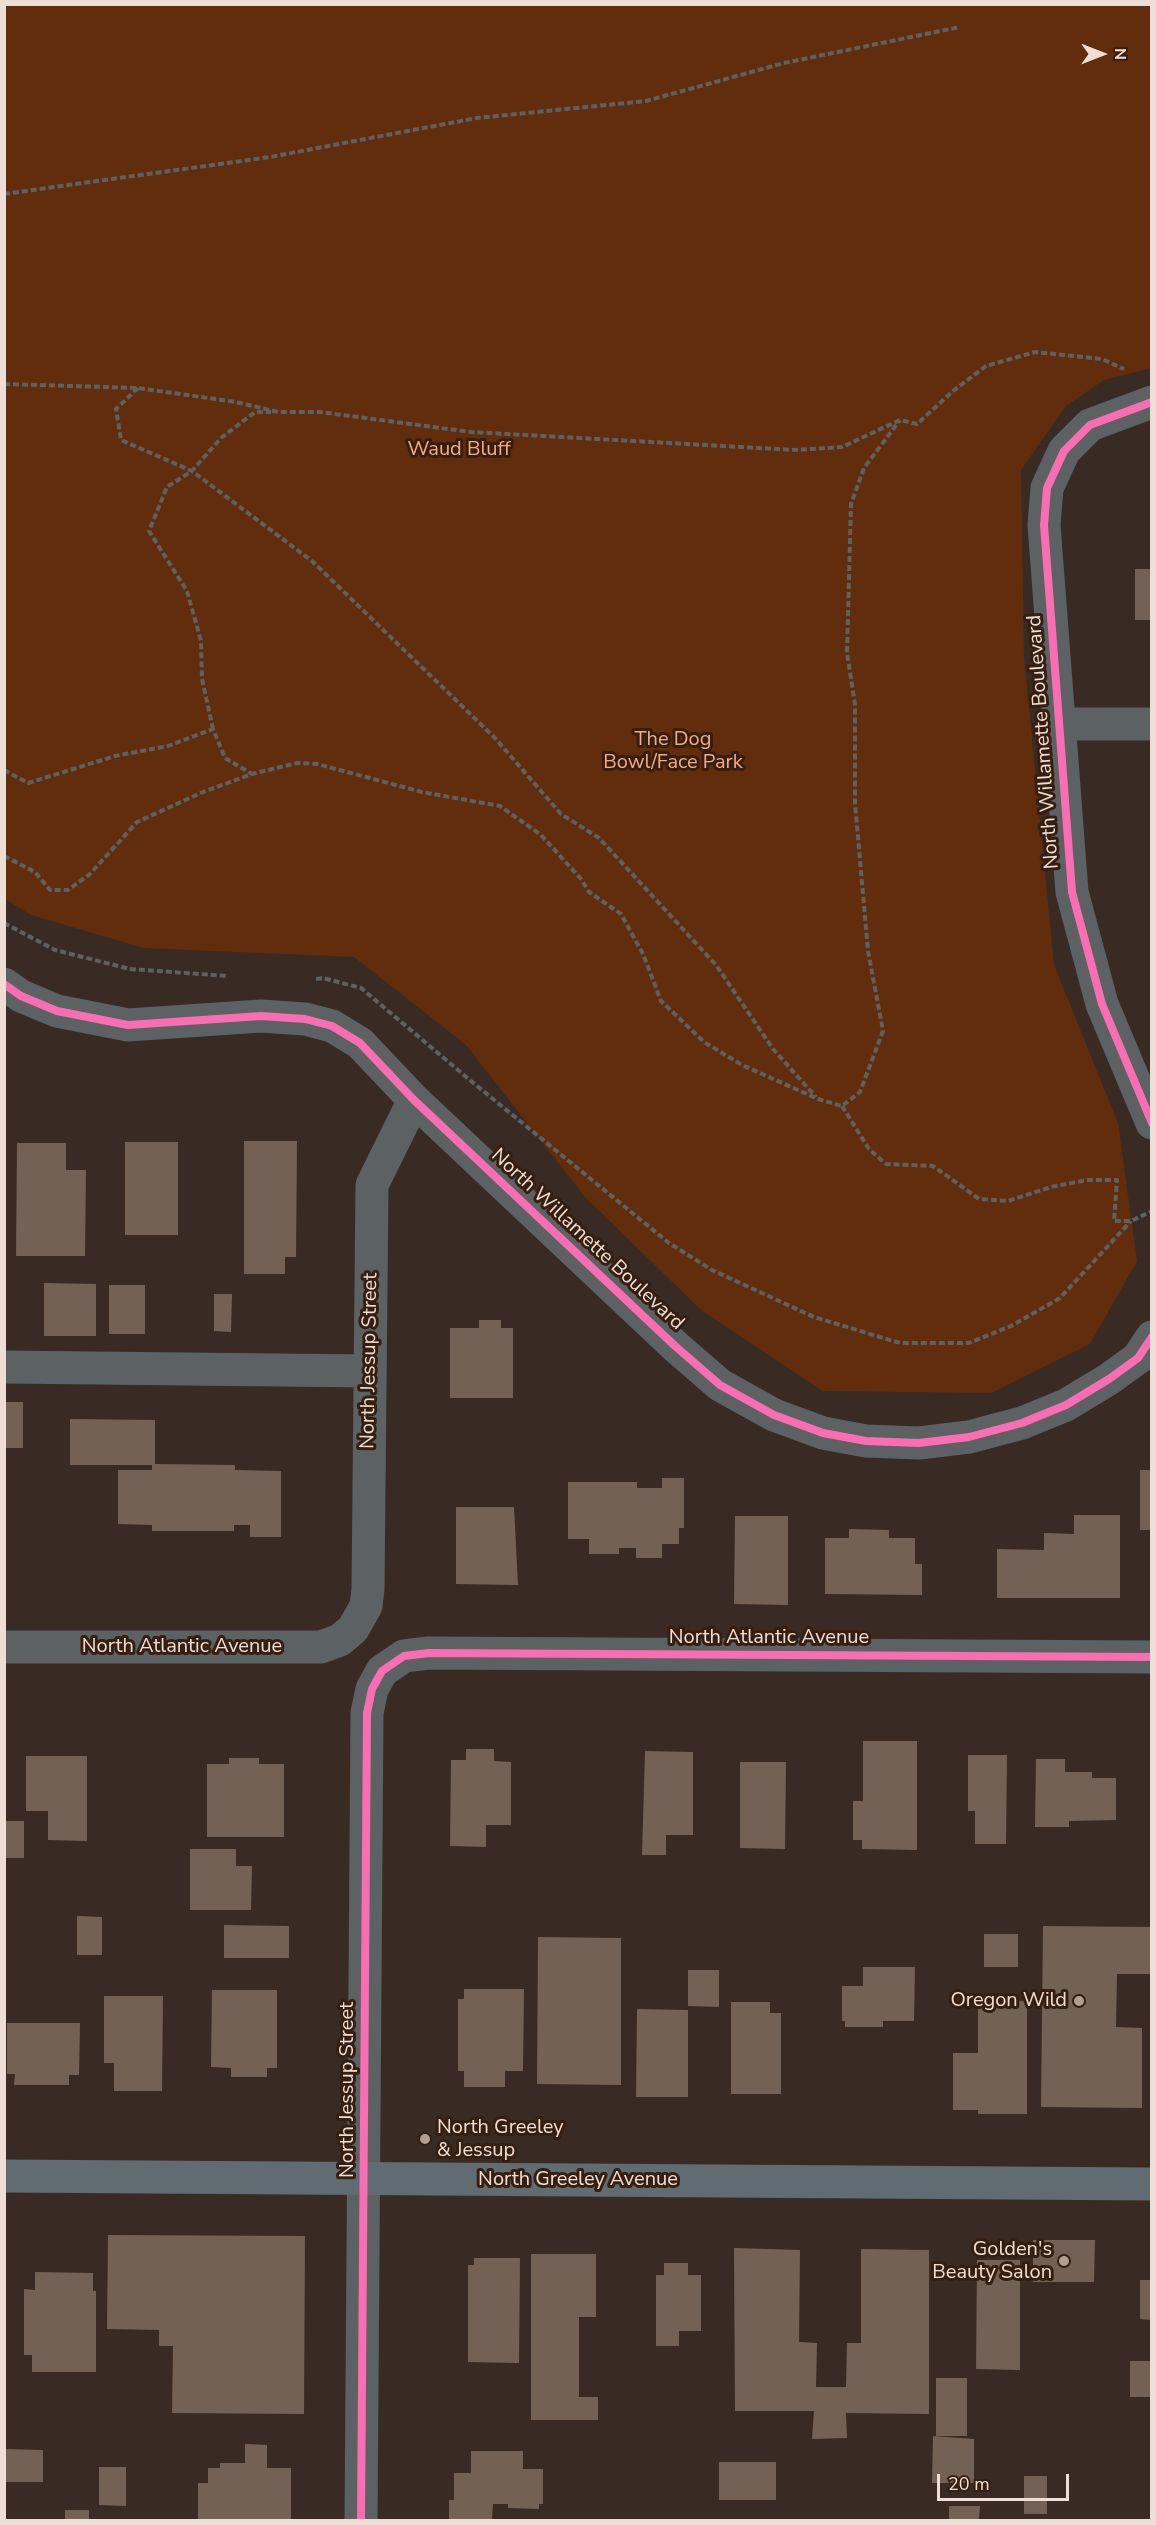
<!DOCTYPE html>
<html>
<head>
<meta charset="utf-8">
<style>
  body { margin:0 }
  #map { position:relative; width:1156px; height:2525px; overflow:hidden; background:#392b23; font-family:"Nunito Sans",sans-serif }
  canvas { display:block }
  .frame { position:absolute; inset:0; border:6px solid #efded6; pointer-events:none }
  .north { position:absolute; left:1072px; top:24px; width:60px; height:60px; -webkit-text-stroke:4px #361e11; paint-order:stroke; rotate:90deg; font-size:16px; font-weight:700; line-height:24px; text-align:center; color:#efded6 }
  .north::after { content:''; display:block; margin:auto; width:21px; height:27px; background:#efded6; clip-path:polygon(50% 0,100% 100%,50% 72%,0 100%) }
  .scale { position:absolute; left:937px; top:2474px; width:132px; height:27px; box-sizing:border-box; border:3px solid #efded6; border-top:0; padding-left:8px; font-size:18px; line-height:21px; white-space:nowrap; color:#efded6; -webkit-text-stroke:4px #361e11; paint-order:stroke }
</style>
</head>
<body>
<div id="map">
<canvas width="1156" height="2525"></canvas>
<div class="frame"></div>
<div class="north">N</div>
<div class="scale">20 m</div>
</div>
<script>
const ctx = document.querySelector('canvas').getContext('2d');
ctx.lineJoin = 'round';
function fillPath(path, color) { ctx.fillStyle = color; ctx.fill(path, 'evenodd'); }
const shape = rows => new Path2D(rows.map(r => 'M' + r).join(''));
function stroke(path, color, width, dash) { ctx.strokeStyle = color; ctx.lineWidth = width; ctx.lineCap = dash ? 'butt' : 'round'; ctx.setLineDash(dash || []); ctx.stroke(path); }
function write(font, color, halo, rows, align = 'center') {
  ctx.font = font + ' "Nunito Sans",sans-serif'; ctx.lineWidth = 6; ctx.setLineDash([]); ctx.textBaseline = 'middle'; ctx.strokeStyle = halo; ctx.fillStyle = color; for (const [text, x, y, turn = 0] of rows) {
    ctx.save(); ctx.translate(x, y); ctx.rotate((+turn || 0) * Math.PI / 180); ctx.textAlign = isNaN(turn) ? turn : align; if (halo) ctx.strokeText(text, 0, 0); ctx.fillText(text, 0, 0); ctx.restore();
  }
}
const green = shape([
  [5,4,1151,5,1151,368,1104,380,1066,406,1021,470,1024,657,1054,965,1118,1123,1137,1261,1090,1344,991,1393,823,1391,701,1310,585,1197,466,1045,354,957,144,948,31,915,5,899]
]);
const building = shape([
  [1135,569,1152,569,1152,620,1135,620],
  [244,1141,297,1141,296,1257,285,1257,285,1274,244,1274],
  [125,1142,178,1142,178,1235,125,1235],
  [17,1143,66,1143,66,1170,86,1170,85,1256,16,1256],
  [44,1283,96,1284,96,1336,44,1336],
  [109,1285,145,1285,145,1334,109,1334],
  [214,1294,232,1294,231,1332,214,1331],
  [479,1320,501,1320,501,1328,513,1328,513,1398,450,1398,450,1328,479,1328],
  [4,1402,23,1402,23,1448,4,1448],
  [70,1419,155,1420,155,1464,235,1465,235,1470,281,1471,281,1537,250,1537,250,1525,234,1525,234,1531,152,1531,152,1525,118,1524,118,1470,152,1470,152,1465,70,1465],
  [1140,1470,1152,1470,1152,1530,1140,1530],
  [662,1478,684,1478,684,1528,679,1528,679,1544,662,1544,662,1558,636,1558,636,1548,619,1548,619,1554,589,1554,589,1539,568,1539,568,1482,637,1482,637,1488,662,1488],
  [456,1507,514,1507,518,1585,456,1584],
  [1074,1515,1120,1515,1120,1598,997,1598,997,1549,1044,1550,1044,1533,1074,1534],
  [735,1516,788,1516,788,1605,734,1604],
  [849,1529,889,1530,889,1538,915,1538,915,1564,922,1564,922,1595,825,1594,825,1538,849,1538],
  [863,1741,917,1741,917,1850,862,1849,862,1840,853,1840,853,1801,863,1801],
  [466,1749,494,1749,494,1761,511,1762,511,1825,486,1825,486,1847,450,1846,451,1760,466,1760],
  [645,1751,693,1752,693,1835,666,1835,666,1855,642,1855],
  [968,1755,1007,1755,1006,1844,975,1844,975,1811,968,1811],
  [26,1756,87,1756,87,1841,48,1840,48,1811,26,1811],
  [229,1758,259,1758,259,1764,284,1764,284,1837,207,1837,207,1764,229,1764],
  [1036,1759,1065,1759,1065,1772,1092,1772,1092,1778,1116,1778,1116,1820,1069,1821,1069,1827,1035,1827],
  [740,1762,786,1762,785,1849,740,1848],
  [4,1821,24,1821,24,1858,4,1858],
  [190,1849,236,1849,236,1866,252,1866,251,1910,190,1910],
  [77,1916,102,1917,102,1955,77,1955],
  [224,1925,289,1926,289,1958,224,1958],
  [1043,1926,1152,1927,1152,1974,1117,1974,1116,2027,1142,2028,1142,2108,1041,2107],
  [984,1934,1018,1934,1018,1967,984,1967],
  [538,1937,621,1938,621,2085,537,2084],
  [863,1967,915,1967,914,2021,883,2021,883,2027,845,2027,845,2021,842,2021,842,1986,863,1986],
  [688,1970,719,1970,719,2007,688,2006],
  [464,1989,524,1989,523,2071,505,2071,505,2087,464,2087,464,2071,458,2071,458,1999,464,1999],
  [212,1990,277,1990,277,2068,267,2068,267,2077,231,2077,231,2068,211,2067],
  [104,1996,163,1996,162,2091,114,2091,114,2063,104,2063],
  [978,2000,1027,2001,1027,2114,978,2114,978,2110,953,2110,953,2053,978,2053],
  [731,2002,770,2002,770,2013,781,2013,781,2094,731,2094],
  [637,2009,688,2010,688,2097,636,2097],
  [7,2023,80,2023,79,2075,69,2075,69,2085,14,2085,15,2074,7,2074],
  [108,2235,305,2236,304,2414,172,2413,173,2346,159,2346,159,2330,107,2329],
  [1033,2240,1095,2240,1094,2282,1033,2282],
  [734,2248,800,2250,799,2342,817,2343,816,2387,846,2387,847,2343,861,2343,861,2249,929,2250,929,2414,846,2413,847,2438,812,2439,814,2411,735,2411],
  [531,2254,596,2254,596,2317,579,2317,579,2397,598,2397,598,2420,531,2420],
  [474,2258,520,2258,519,2363,468,2362,468,2265,474,2265],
  [977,2260,1020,2260,1020,2370,976,2369],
  [664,2263,688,2263,688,2275,701,2275,701,2331,679,2331,679,2346,656,2346,656,2275,664,2275],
  [35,2272,93,2273,93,2291,96,2291,96,2372,32,2372,32,2355,24,2355,24,2289,35,2290],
  [1140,2280,1152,2280,1152,2320,1140,2319],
  [1130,2361,1152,2361,1152,2397,1130,2397],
  [936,2378,967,2378,967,2436,936,2436],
  [933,2436,974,2439,974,2483,932,2483],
  [245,2444,267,2445,267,2468,291,2468,291,2520,198,2520,198,2483,208,2483,208,2468,220,2468,220,2463,245,2463],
  [4,2449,43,2450,43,2482,4,2482],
  [471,2451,523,2451,523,2469,543,2469,543,2504,539,2504,539,2509,508,2508,508,2504,493,2504,492,2520,449,2520,449,2500,454,2500,454,2473,471,2473],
  [719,2462,776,2462,776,2500,719,2500],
  [99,2467,126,2467,126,2506,99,2505],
  [1024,2476,1047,2476,1047,2514,1024,2514],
  [949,2506,980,2506,979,2520,949,2520],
  [65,2510,89,2510,89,2520,65,2520]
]);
const path = shape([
  [4,194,270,157,477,118,646,101,784,63,960,27],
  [4,384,138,388,236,402,278,412,320,412,471,432,795,450,842,447,900,420,917,424,953,391,986,366,1035,352,1102,359,1124,369],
  [138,388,116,409,121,440,192,471,312,561,494,737,561,814,599,838,716,965,773,1049,816,1097],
  [213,729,202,679,201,641,187,591,149,531,167,487,192,471,221,438,255,412,271,412],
  [4,770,28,783,115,756,168,746,213,729,225,758,252,774],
  [4,856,35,872,50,890,68,890,90,874,137,822,203,792,252,774,297,763,317,764,422,792,500,806,541,835,581,879,589,892,621,914,643,954,661,1001,704,1042,742,1065,818,1099,842,1106,860,1092,883,1031,868,951,855,803,855,704,847,653,851,504,864,468,900,420],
  [4,923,55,950,130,969,228,976],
  [316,979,323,978,361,988,471,1081,669,1243,712,1270,814,1317,900,1343,969,1343,1011,1326,1060,1298,1131,1221],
  [842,1106,869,1149,886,1164,933,1166,979,1199,1008,1201,1051,1187,1087,1180,1117,1180,1114,1221,1131,1221,1152,1211]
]);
const minor = shape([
  [1152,402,1090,425,1064,451,1047,488,1044,525,1072,892,1102,1004,1152,1123],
  [1058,724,1152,724],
  [4,984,21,996,57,1011,128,1025,261,1016,305,1019,332,1026,360,1043,414,1100,675,1346,720,1385,774,1415,823,1433,866,1441,919,1443,969,1437,1022,1423,1066,1405,1109,1379,1138,1358,1152,1337],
  [4,1367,370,1371],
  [4,1647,321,1647,340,1640,353,1629,366,1606,368,1589,372,1185,414,1100],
  [361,2520,367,1713,372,1689,382,1671,404,1656,429,1653,1152,1657]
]);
const major = shape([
  [4,2176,1152,2184]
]);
const cycleway = shape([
  [1152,402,1090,425,1064,451,1047,488,1044,525,1072,892,1102,1004,1152,1123],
  [4,984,21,996,57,1011,128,1025,261,1016,305,1019,332,1026,360,1043,414,1100,675,1346,720,1385,774,1415,823,1433,866,1441,919,1443,969,1437,1022,1423,1066,1405,1109,1379,1138,1358,1152,1337],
  [361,2520,367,1713,372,1689,382,1671,404,1656,429,1653,1152,1657]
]);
const markers = [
  [1079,2001,6,"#af9f97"],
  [425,2139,6,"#af9f97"],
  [1064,2261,6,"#af9f97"]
];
const parkNames = [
  ["Waud Bluff",459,450],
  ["The Dog",673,740],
  ["Bowl/Face Park",673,763]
];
const streetNames = [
  ["North Willamette Boulevard",1044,742,-94],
  ["North Willamette Boulevard",587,1240,43],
  ["North Jessup Street",370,1361,-89],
  ["North Atlantic Avenue",769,1638],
  ["North Atlantic Avenue",182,1647],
  ["North Jessup Street",348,2090,-90],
  ["North Greeley Avenue",578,2180]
];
const poiNames = [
  ["Oregon Wild",1067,2001],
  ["North Greeley",437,2128,"left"],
  ["& Jessup",437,2151,"left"],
  ["Golden's",1052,2250],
  ["Beauty Salon",1052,2273]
];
fillPath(green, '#612d0c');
fillPath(building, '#746156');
stroke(path, '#5f6060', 4, [6, 3]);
stroke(minor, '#5c6164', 33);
stroke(major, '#616b72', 33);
stroke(cycleway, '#f96db3', 8);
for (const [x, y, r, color] of markers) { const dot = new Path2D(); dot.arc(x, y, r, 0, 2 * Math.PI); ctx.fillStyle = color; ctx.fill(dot); stroke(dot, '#361e11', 2); }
write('20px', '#f6ab86', '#361e11', parkNames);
write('20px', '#efded6', '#361e11', streetNames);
write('20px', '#efded6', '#361e11', poiNames, 'right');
</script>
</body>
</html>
